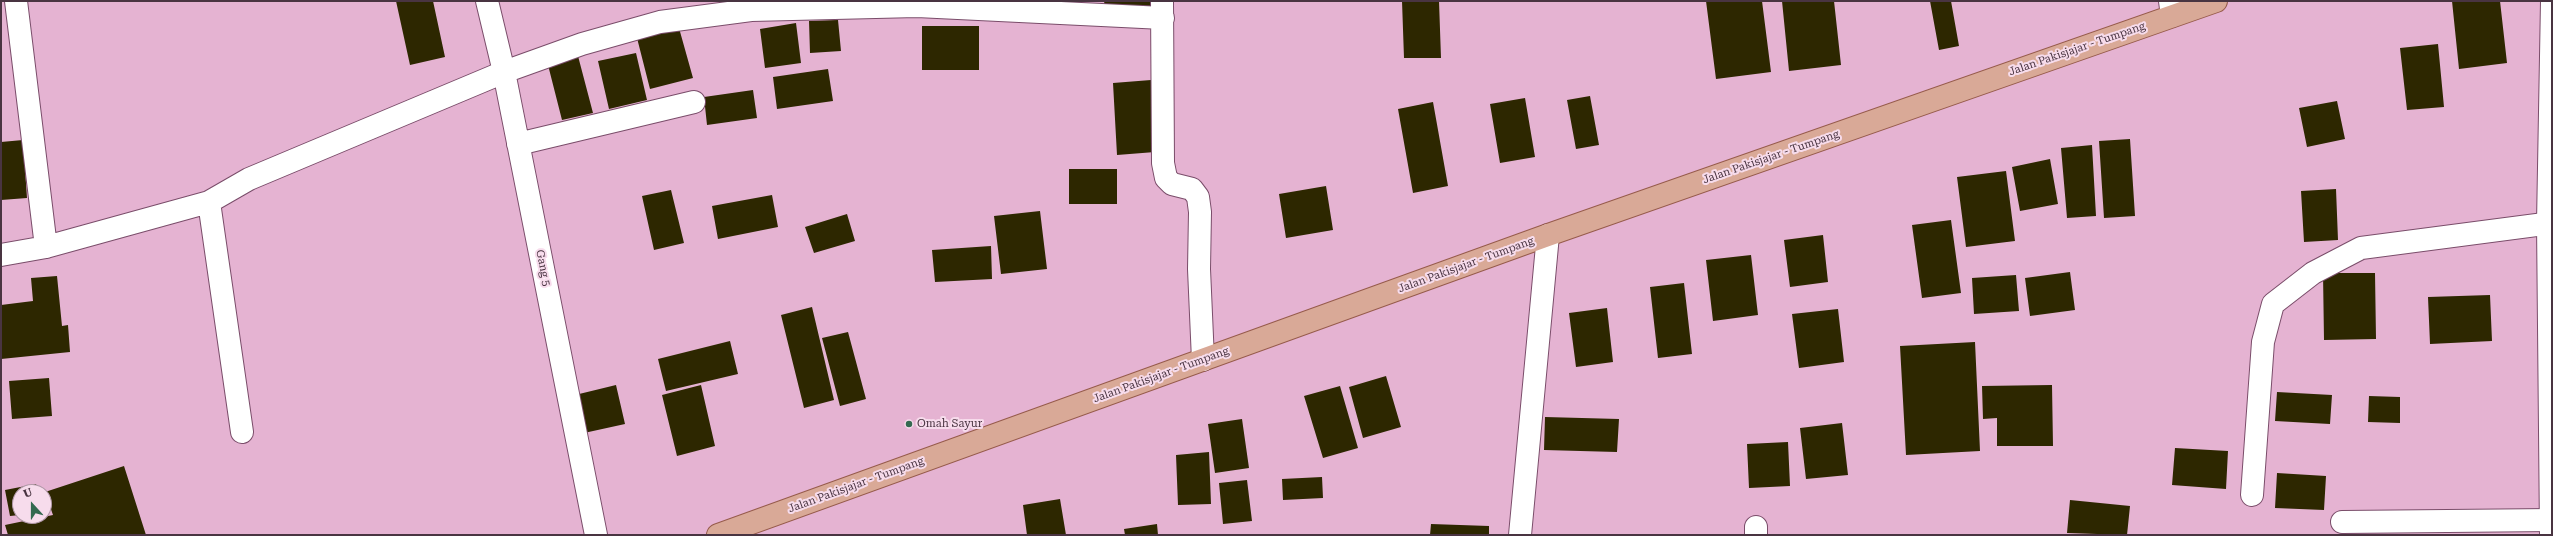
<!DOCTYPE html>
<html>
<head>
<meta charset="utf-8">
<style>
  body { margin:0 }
  #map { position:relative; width:2553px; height:536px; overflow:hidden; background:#e5b3d2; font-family:"Roboto Serif",serif }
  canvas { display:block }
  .frame { position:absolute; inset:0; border:2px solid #493441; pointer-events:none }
  .north { position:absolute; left:12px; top:484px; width:40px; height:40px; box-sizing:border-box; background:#f7dcec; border:1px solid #b199a8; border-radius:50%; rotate:339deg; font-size:11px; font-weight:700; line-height:16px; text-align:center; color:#493441 }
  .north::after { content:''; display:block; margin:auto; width:14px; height:18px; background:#336950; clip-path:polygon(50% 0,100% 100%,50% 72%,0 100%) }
</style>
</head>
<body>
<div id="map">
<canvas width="2553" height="536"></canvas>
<div class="frame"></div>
<div class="north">U</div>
</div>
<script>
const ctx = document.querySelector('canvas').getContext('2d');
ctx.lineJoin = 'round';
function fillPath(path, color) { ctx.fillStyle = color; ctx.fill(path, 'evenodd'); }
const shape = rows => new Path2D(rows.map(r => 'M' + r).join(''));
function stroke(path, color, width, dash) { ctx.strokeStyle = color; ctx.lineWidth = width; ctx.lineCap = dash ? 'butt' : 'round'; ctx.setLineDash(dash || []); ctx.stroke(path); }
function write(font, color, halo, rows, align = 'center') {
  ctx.font = font + ' "Roboto Serif",serif'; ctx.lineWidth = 4; ctx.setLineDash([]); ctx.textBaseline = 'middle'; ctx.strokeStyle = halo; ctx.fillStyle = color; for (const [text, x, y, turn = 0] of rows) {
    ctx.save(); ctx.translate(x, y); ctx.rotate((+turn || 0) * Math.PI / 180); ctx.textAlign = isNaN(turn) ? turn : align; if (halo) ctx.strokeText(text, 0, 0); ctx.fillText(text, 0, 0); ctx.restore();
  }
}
const building = shape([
  [396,1,433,1,445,57,410,65],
  [1104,1,1153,1,1154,11,1105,7],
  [1402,1,1439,1,1441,58,1404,58],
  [1706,1,1762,1,1771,72,1716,79],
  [1782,1,1834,1,1841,65,1789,71],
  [1930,1,1951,1,1959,46,1939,50],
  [2452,1,2500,1,2507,63,2459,69],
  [838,20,841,51,810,53,809,21],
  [796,23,801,63,765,68,760,29],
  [922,26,979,26,979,70,922,70],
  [679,28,693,78,650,89,637,38],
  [2438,44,2444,107,2407,110,2400,48],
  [636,53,647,100,609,109,598,61],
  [578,56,593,113,562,120,548,65],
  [828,69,833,101,777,109,773,77],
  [1151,80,1155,152,1117,155,1113,83],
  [753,90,757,118,707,125,704,97],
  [1590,96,1599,145,1576,149,1567,100],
  [1525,98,1535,157,1500,163,1490,104],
  [2337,101,2345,139,2307,147,2299,108],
  [1433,102,1448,186,1413,193,1398,109],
  [2130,139,2135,216,2104,218,2099,141],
  [23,140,27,198,1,200,1,142],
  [2092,145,2096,216,2067,218,2061,148],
  [2050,159,2058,204,2020,211,2012,167],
  [1069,169,1117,169,1117,204,1069,204],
  [2006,171,2015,241,1966,247,1957,177],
  [1326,186,1333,230,1286,238,1279,194],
  [2336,189,2338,240,2304,242,2301,191],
  [671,190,684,243,654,250,642,196],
  [772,195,778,227,718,239,712,206],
  [1040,211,1047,269,1001,274,994,216],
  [847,214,855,241,814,253,805,227],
  [1951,220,1961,293,1922,298,1912,225],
  [1823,235,1828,282,1790,287,1784,240],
  [991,246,992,279,935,282,932,250],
  [1751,255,1758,315,1713,321,1706,260],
  [2070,272,2075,310,2030,316,2025,278],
  [2323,273,2375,273,2376,339,2324,340],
  [2016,275,2019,311,1974,314,1972,278],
  [57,276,62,326,68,325,70,352,1,359,1,305,33,301,31,278],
  [1684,283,1692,354,1658,358,1650,287],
  [2490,295,2492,341,2430,344,2428,297],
  [812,307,834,400,804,408,781,315],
  [1607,308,1613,362,1576,367,1569,313],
  [1838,309,1844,362,1799,368,1792,314],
  [848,332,866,399,840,406,822,338],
  [730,341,738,374,666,391,658,359],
  [1975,342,1980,451,1906,455,1900,346],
  [1386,376,1401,427,1363,438,1349,387],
  [49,378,52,416,12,419,9,381],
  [616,385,625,424,584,433,575,395],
  [701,385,715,446,677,456,662,395],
  [2052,385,2053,446,1997,446,1997,418,1983,419,1982,386],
  [1340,386,1358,448,1323,458,1304,396],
  [2277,392,2332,395,2330,424,2275,421],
  [2369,396,2400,397,2400,423,2368,422],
  [1545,417,1619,419,1617,452,1544,450],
  [1242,419,1249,468,1215,473,1208,424],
  [1842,423,1848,475,1806,479,1800,428],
  [1788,442,1790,486,1749,488,1747,444],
  [2175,448,2228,451,2226,489,2172,485],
  [1209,452,1211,504,1178,505,1176,455],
  [124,466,146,535,8,535,5,525,53,515,45,492],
  [2277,473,2326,476,2324,510,2275,508],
  [1322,477,1323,498,1283,500,1282,479],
  [1247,480,1252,521,1223,524,1219,483],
  [36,484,38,492,20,492,20,515,10,516,5,490],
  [1060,499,1066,535,1027,535,1023,505],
  [2070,500,2130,506,2127,535,2067,533],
  [1157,524,1158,535,1125,535,1124,529],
  [1431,524,1489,526,1489,535,1430,535]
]);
const minor = shape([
  [16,1,46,247],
  [487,1,504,72,596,535],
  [1162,1,1163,163,1166,178,1172,184,1192,189,1198,197,1200,212,1199,269,1203,360],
  [2170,1,2172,16],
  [518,144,694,102],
  [209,202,242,432],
  [1,255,46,247,209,202,249,179,504,72,582,44,660,22,751,10,917,6,1163,18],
  [2252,495,2263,342,2273,304,2313,273,2361,248,2552,223],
  [2342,522,2552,520],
  [1520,535,1548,235],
  [1756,535,1756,527]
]);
const tertiary = shape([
  [2551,535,2548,223,2552,1]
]);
const primary = shape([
  [718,535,1548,235,2216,1]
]);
const markers = [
  [909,424,4,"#336950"]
];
const streetNames = [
  ["Jalan Pakisjajar - Tumpang",2077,49,-19],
  ["Jalan Pakisjajar - Tumpang",1771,157,-19],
  ["Jalan Pakisjajar - Tumpang",1466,265,-20],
  ["Gang 5",543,268,79],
  ["Jalan Pakisjajar - Tumpang",1161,375,-20],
  ["Jalan Pakisjajar - Tumpang",856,485,-20]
];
const poiNames = [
  ["Omah Sayur",917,424]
];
fillPath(building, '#2d2700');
stroke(minor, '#7a4d6a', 24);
stroke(tertiary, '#7a4d6a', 24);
stroke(primary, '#965b4b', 24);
stroke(minor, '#fff', 22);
stroke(tertiary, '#fff', 22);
stroke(primary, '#d9a997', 22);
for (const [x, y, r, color] of markers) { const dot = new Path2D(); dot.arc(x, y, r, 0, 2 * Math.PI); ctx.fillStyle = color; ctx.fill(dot); stroke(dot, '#f7dcec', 1.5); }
write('11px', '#493441', '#f7dcec', streetNames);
write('11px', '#493441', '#f7dcec', poiNames, 'left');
</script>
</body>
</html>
